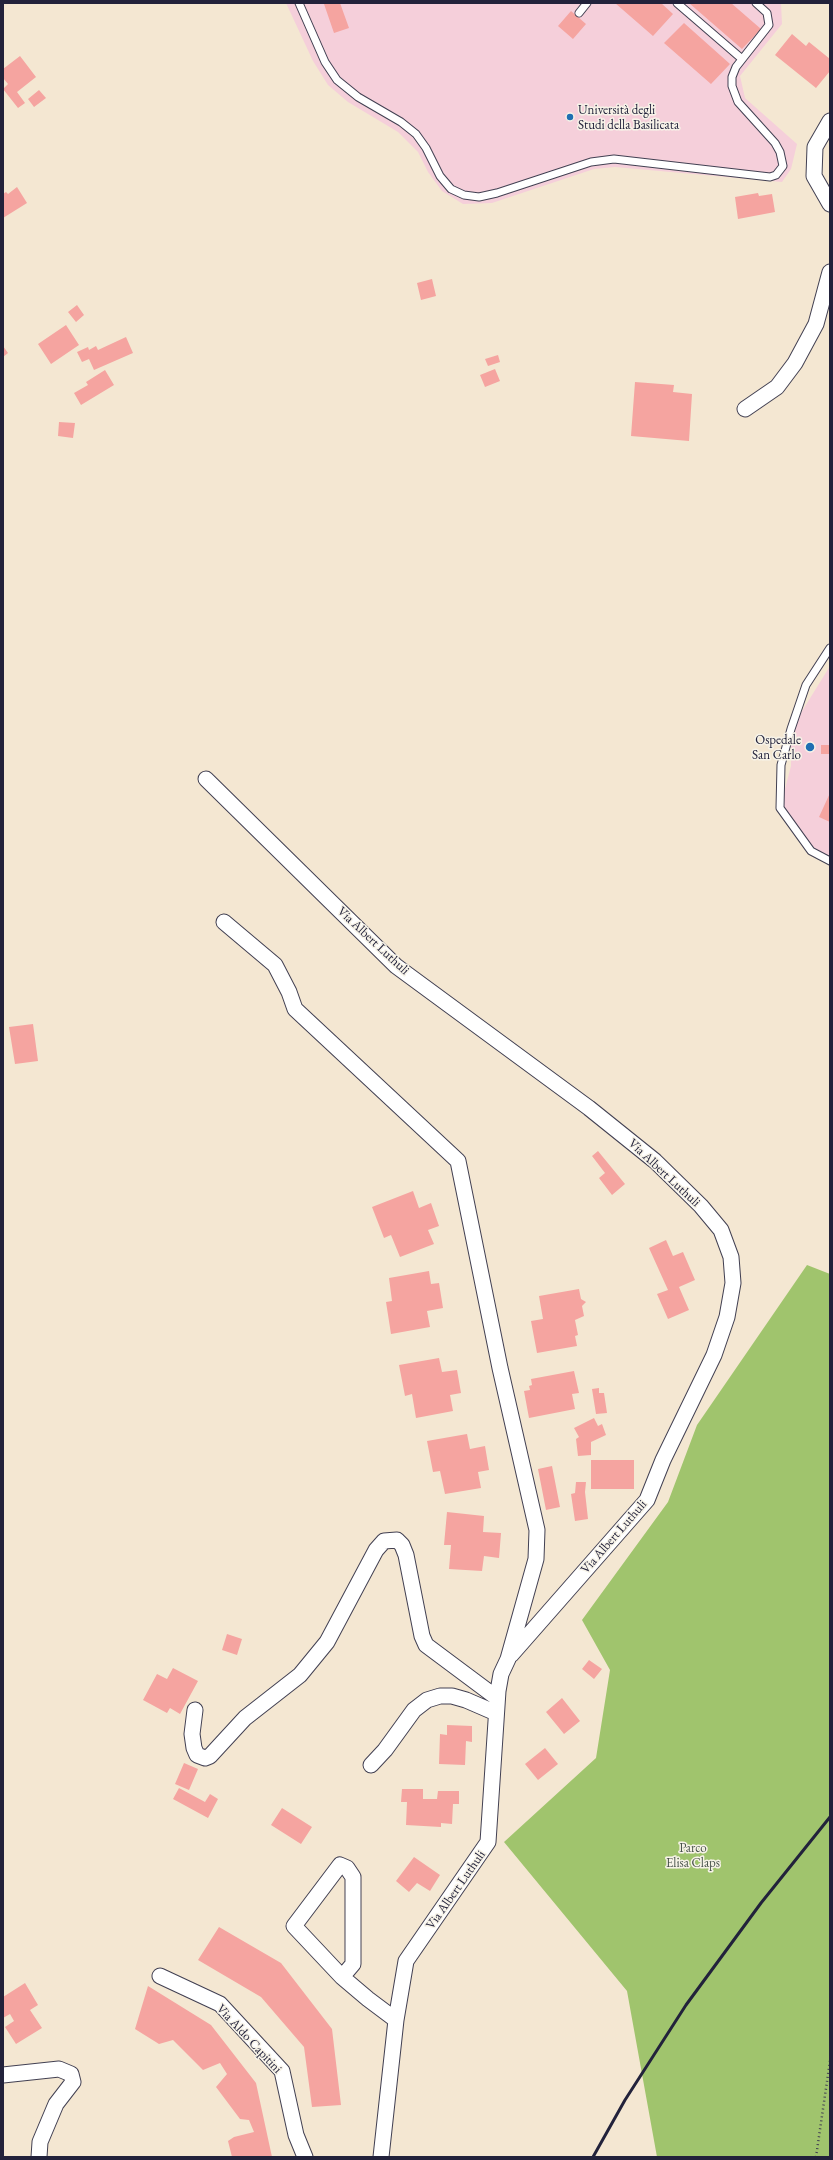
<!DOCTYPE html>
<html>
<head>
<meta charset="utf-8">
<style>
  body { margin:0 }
  #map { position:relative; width:833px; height:2160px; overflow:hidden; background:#f4e7d2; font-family:"EB Garamond",serif }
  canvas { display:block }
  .frame { position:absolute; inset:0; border:4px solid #22223b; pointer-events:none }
</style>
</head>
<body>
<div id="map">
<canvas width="833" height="2160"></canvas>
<div class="frame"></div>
</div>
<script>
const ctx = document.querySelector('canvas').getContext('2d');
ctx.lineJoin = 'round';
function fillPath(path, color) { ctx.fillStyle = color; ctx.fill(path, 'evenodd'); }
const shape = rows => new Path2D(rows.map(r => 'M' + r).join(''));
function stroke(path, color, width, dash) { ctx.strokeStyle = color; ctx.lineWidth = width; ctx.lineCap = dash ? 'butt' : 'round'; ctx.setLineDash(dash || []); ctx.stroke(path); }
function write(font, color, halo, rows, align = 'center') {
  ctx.font = font + ' "EB Garamond",serif'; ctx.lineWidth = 3; ctx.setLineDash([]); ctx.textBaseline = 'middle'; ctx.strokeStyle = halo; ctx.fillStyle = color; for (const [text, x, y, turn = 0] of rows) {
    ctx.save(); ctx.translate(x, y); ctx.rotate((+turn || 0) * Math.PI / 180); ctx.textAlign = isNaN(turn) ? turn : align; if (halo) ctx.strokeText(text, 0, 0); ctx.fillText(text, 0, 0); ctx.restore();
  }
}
const built = shape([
  [286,3,781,3,782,24,740,76,745,98,797,144,791,169,782,182,615,167,594,169,492,203,463,204,442,191,428,172,418,152,398,132,348,102,328,85,313,61],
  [830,666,830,861,811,851,780,808,791,766,791,729]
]);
const green = shape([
  [807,1265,830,1274,830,2157,657,2157,627,1991,504,1842,596,1758,610,1670,582,1620,668,1502,697,1425]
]);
const building = shape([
  [340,3,349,28,334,33,324,4],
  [615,3,661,3,673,14,653,36],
  [689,3,731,3,761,29,742,49],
  [571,11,586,24,573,39,558,26],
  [684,23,730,64,711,84,664,43],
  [792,34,806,46,809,42,830,59,830,71,816,88,775,55],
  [20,56,36,77,17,92,25,103,18,108,3,89,8,84,3,78,3,69],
  [39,90,46,98,34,107,28,99],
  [17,187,27,203,3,218,3,194,6,192,8,194],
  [758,193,759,196,772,194,775,212,738,219,735,197],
  [432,279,436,296,421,300,417,283],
  [77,305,84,315,76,322,68,312],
  [66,325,79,345,51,364,38,344],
  [126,337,133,353,94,370,89,359,82,362,77,352,88,347,89,350,96,346,98,350],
  [3,346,8,353,3,357],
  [498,355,500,362,488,366,485,359],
  [495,369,500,381,485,387,480,375],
  [105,370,114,385,81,405,74,393,88,385,86,382],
  [635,382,674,385,673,392,692,394,689,441,631,436],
  [59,422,75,423,73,438,58,436],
  [821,745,829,745,829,754,821,754],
  [830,793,830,822,819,817],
  [33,1024,38,1061,15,1064,9,1027],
  [598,1151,625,1184,612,1195,599,1178,605,1173,592,1156],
  [413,1191,419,1208,431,1203,439,1226,428,1230,434,1244,400,1257,391,1235,384,1238,372,1207],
  [666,1240,673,1256,683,1252,695,1280,679,1287,689,1310,668,1319,657,1294,668,1290,649,1248],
  [429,1271,431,1284,439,1283,443,1308,427,1311,430,1327,391,1334,386,1302,392,1301,389,1278],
  [579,1289,581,1299,586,1302,582,1306,584,1316,575,1320,578,1335,575,1336,577,1346,537,1353,531,1321,543,1319,539,1296],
  [439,1358,442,1372,457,1370,461,1393,450,1395,453,1411,416,1418,412,1394,405,1396,399,1365],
  [574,1371,579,1393,572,1394,575,1409,529,1418,524,1391,530,1390,529,1386,532,1385,531,1379],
  [599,1388,599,1393,604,1393,607,1413,596,1414,592,1389],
  [594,1418,598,1426,602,1424,606,1435,591,1442,591,1455,578,1456,576,1439,579,1437,574,1428],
  [467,1434,470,1449,485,1446,489,1470,478,1472,481,1488,445,1494,440,1471,433,1472,427,1441],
  [591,1460,634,1460,634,1489,591,1489],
  [552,1466,560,1507,546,1510,538,1469],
  [576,1482,586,1482,585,1492,588,1519,575,1521,571,1494,575,1493],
  [447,1512,484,1516,483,1532,501,1533,499,1558,484,1556,482,1571,449,1569,451,1545,444,1545],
  [227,1634,242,1639,237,1655,222,1650],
  [589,1660,602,1669,594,1679,582,1669],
  [173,1668,198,1681,180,1714,170,1708,167,1713,143,1700,157,1674,167,1679],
  [562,1698,580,1721,564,1734,546,1712],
  [447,1725,472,1726,472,1742,466,1741,465,1765,439,1764,440,1734,447,1735],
  [545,1748,558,1764,538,1780,525,1764],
  [184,1763,198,1769,189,1790,175,1784],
  [179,1788,205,1802,210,1794,218,1799,208,1818,173,1799],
  [402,1789,423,1789,423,1799,437,1799,438,1791,459,1791,459,1804,453,1804,452,1824,441,1823,441,1827,406,1825,407,1802,401,1802],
  [282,1808,312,1827,301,1844,271,1825],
  [414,1857,440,1875,430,1891,417,1883,409,1892,396,1881],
  [219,1927,281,1963,332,2029,341,2105,312,2107,304,2047,261,1997,198,1960],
  [25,1983,38,2005,30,2010,42,2028,16,2044,5,2027,14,2021,10,2014,3,2018,3,1997],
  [148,1986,211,2025,256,2083,272,2157,232,2157,228,2141,234,2137,254,2132,249,2120,240,2119,216,2087,227,2074,220,2063,203,2070,173,2040,159,2044,135,2029]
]);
const path = shape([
  [816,2157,830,2061]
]);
const service = shape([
  [299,3,325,62,337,80,358,97,401,122,416,134,426,148,440,176,451,189,464,195,479,197,497,193,591,162,614,159,770,177,776,175,783,166,780,152,775,143,738,102,732,86,732,77,736,67,769,25,767,13,756,3],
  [677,3,742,59],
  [579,13,587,3],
  [830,648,806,685,791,729,781,765,780,808,811,851,830,861]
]);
const minor = shape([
  [830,121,815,147,814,176,830,204],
  [745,409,777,387,795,363,816,324,830,272],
  [206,779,396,966,589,1108,655,1161,701,1206,721,1230,731,1257,733,1283,727,1317,714,1355,663,1460,647,1500,511,1655],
  [224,922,275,965,289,992,295,1009,458,1161,500,1368,537,1530,536,1559,508,1659,501,1674,498,1691,488,1842,406,1961,396,2020,381,2157],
  [195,1710,192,1734,194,1748,197,1755,205,1758,210,1756,245,1718,300,1675,327,1642,376,1550,384,1541,397,1540,402,1545,406,1555,422,1636,426,1645,497,1698],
  [371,1765,385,1750,414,1710,427,1700,440,1696,452,1696,466,1700,496,1713],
  [160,1976,220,2004,282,2071,296,2135,305,2157],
  [342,1977,353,1964,353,1877,347,1868,340,1865,294,1926,342,1977,368,1999,396,2020],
  [3,2075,59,2069,71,2074,73,2082,56,2104,40,2142,39,2157]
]);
const rail = shape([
  [593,2157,625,2100,686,2005,761,1903,830,1817]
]);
const markers = [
  [570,117,4,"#1f6fb2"],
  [810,747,5,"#1f6fb2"]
];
const poiNames = [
  ["Università degli",578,110],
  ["Studi della Basilicata",578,125],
  ["Ospedale",801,740,"right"],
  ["San Carlo",801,755,"right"]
];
const streetNames = [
  ["Via Albert Luthuli",373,941,43],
  ["Via Albert Luthuli",664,1173,43],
  ["Via Albert Luthuli",614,1537,-49],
  ["Via Albert Luthuli",456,1890,-55],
  ["Via Aldo Capitini",249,2039,47]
];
const parkNames = [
  ["Parco",693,1848],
  ["Elisa Claps",693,1863]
];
fillPath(built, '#f5cfda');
fillPath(green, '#a0c46d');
fillPath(building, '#f5a4a0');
stroke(service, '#424052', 9);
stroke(minor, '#424052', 17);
stroke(path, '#424052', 2.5, [1, 3]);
stroke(service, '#fff', 7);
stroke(minor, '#fff', 15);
stroke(rail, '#22223b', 3);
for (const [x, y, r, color] of markers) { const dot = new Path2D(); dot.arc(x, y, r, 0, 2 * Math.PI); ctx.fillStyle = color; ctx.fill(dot); stroke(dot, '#f7f3e8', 1.5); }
write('13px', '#22223b', '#f7f3e8', poiNames, 'left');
write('13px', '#22223b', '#f7f3e8', streetNames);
write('13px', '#48534a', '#f7f3e8', parkNames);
</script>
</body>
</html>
